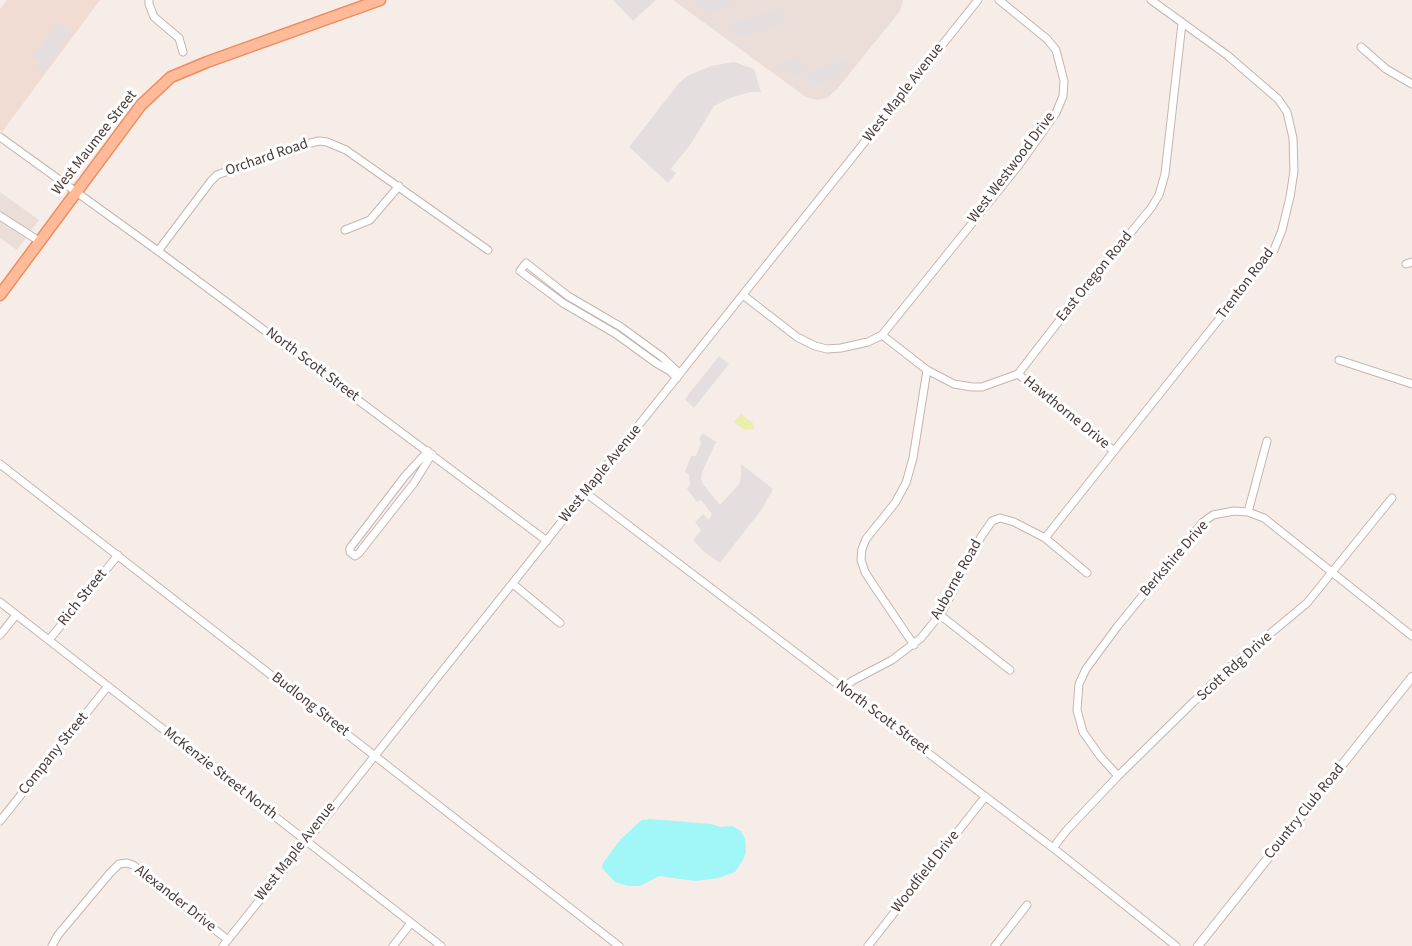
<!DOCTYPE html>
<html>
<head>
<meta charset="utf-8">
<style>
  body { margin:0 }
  canvas { display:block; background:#f6ede9 }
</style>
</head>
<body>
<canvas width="1412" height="946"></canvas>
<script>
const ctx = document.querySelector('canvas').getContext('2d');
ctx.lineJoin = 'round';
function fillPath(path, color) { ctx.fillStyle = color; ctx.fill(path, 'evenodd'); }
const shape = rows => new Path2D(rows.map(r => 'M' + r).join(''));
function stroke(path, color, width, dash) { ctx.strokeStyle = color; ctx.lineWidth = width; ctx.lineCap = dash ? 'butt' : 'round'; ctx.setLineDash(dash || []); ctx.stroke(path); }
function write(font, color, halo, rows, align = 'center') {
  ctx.font = font + ' "Source Sans 3",sans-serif'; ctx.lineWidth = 6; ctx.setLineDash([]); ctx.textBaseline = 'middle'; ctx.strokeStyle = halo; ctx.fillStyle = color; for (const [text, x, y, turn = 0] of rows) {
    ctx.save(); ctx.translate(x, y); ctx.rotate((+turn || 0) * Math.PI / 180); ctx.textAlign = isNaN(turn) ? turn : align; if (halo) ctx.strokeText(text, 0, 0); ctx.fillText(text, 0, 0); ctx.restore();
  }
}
const residential = shape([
  [673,0,903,0,900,11,837,89,827,98,817,100,806,97],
  [0,192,39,220,17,250,0,238]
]);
const education = shape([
  [7,0,100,0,2,132,0,130,0,9]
]);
const green = shape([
  [741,414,753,423,754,429,744,430,734,422]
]);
const parking = shape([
  [613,0,656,0,633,21],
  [696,0,731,0,733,5,707,15,700,10],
  [782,7,787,22,742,38,734,32,731,24],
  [58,22,72,33,42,74,37,70,41,64,32,58],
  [797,57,803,73,792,77,790,72,781,69,779,64],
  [845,59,847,64,842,71,836,73,837,77,812,86,807,73],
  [734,62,754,69,761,92,750,92,730,98,714,106,690,145,671,169,676,173,668,183,629,147,679,83,687,76,711,66],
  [719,356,729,364,694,408,685,399],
  [703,433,716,442,702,472,701,479,703,484,720,505,739,484,741,477,741,464,773,489,762,509,720,563,703,551,693,540,701,530,695,522,703,514,709,520,712,514,701,500,697,502,687,489,690,485,689,475,685,472,691,456,696,456,701,443,699,439]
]);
const water = shape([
  [650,819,711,824,721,827,732,826,741,831,745,839,746,852,743,860,735,872,718,878,695,881,659,876,640,886,628,886,615,882,602,868,603,863,620,840,637,824,642,820]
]);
const minor = shape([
  [149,0,149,4,154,17,179,38,183,52],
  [1361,47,1386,69,1412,84],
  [0,137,158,251,547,541],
  [0,216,39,241],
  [345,230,370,220,399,186],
  [158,251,211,181,217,175,294,147,319,141,327,142,346,150,488,250],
  [1406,264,1412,262],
  [743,295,797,337,815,346,827,349,841,348,868,342,882,335,1019,165,1056,113,1063,96,1064,81,1056,50,1047,39,999,0],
  [882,335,927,370,954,384,972,387,982,387,1018,374,1076,299,1151,208,1159,195,1165,174,1182,23],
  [1339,360,1412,384],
  [1018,374,1114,451],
  [677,378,670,371,656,363,616,334,563,303,520,271,526,263,568,296,621,327,662,357,680,374],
  [428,451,405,476,350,548,350,552,355,556,359,553,414,483,432,454],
  [0,464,619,946],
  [586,493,1057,851,1176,946],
  [1248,512,1267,441],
  [1045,538,1274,250,1282,230,1290,197,1294,171,1293,138,1287,112,1278,99,1227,55,1151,0],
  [513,584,560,623],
  [0,602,441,946],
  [940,615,1010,670],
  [0,635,16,615],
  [49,640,118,555],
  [914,645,874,586,865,572,861,560,862,549,866,539,895,503,906,483,913,458,927,370],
  [843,689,852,681,892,660,921,638,942,612,981,537,992,521,1000,518,1014,522,1045,538,1087,573],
  [1118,776,1100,756,1083,732,1077,710,1079,684,1086,669,1117,627,1202,523,1213,515,1234,511,1248,512,1264,518,1412,636],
  [0,821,108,686],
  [1053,848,1066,831,1118,776,1225,671,1307,603,1392,498],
  [52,946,58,935,110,873,119,864,127,863,133,865,228,940],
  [223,946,978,0],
  [393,946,411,923],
  [868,946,985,797],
  [995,946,1027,905]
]);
const tertiary = shape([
  [1198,946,1412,677]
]);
const primary = shape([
  [0,295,141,105,171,77,207,62,380,0]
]);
const streetNames = [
  ["West Maple Avenue",904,93,-52],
  ["West Maumee Street",95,143,-52],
  ["Orchard Road",267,158,-19],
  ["West Westwood Drive",1012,168,-53],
  ["East Oregon Road",1095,277,-51],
  ["Trenton Road",1246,284,-53],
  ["North Scott Street",312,365,37],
  ["Hawthorne Drive",1066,413,39],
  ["West Maple Avenue",601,474,-51],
  ["Berkshire Drive",1175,559,-49],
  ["Auborne Road",957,580,-61],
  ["Rich Street",83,598,-51],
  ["Scott Rdg Drive",1235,667,-42],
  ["Budlong Street",310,705,38],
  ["North Scott Street",882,718,37],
  ["Company Street",54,754,-51],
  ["McKenzie Street North",220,774,38],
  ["Country Club Road",1305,812,-51],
  ["West Maple Avenue",296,852,-52],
  ["Woodfield Drive",926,872,-52],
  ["Alexander Drive",175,899,38]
];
fillPath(residential, '#ebddd7');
fillPath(education, '#f0dcd2');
fillPath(green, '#eaeeaf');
fillPath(parking, '#e4dfde');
fillPath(water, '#a1f6f8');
stroke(minor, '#c6b4ae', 9);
stroke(tertiary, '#c6b4ae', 10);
stroke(primary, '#f08b5d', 13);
stroke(minor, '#fff', 7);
stroke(tertiary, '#fff', 8);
stroke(primary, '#ffba99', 10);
write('15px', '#4b3b36', '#fff', streetNames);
</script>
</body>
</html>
